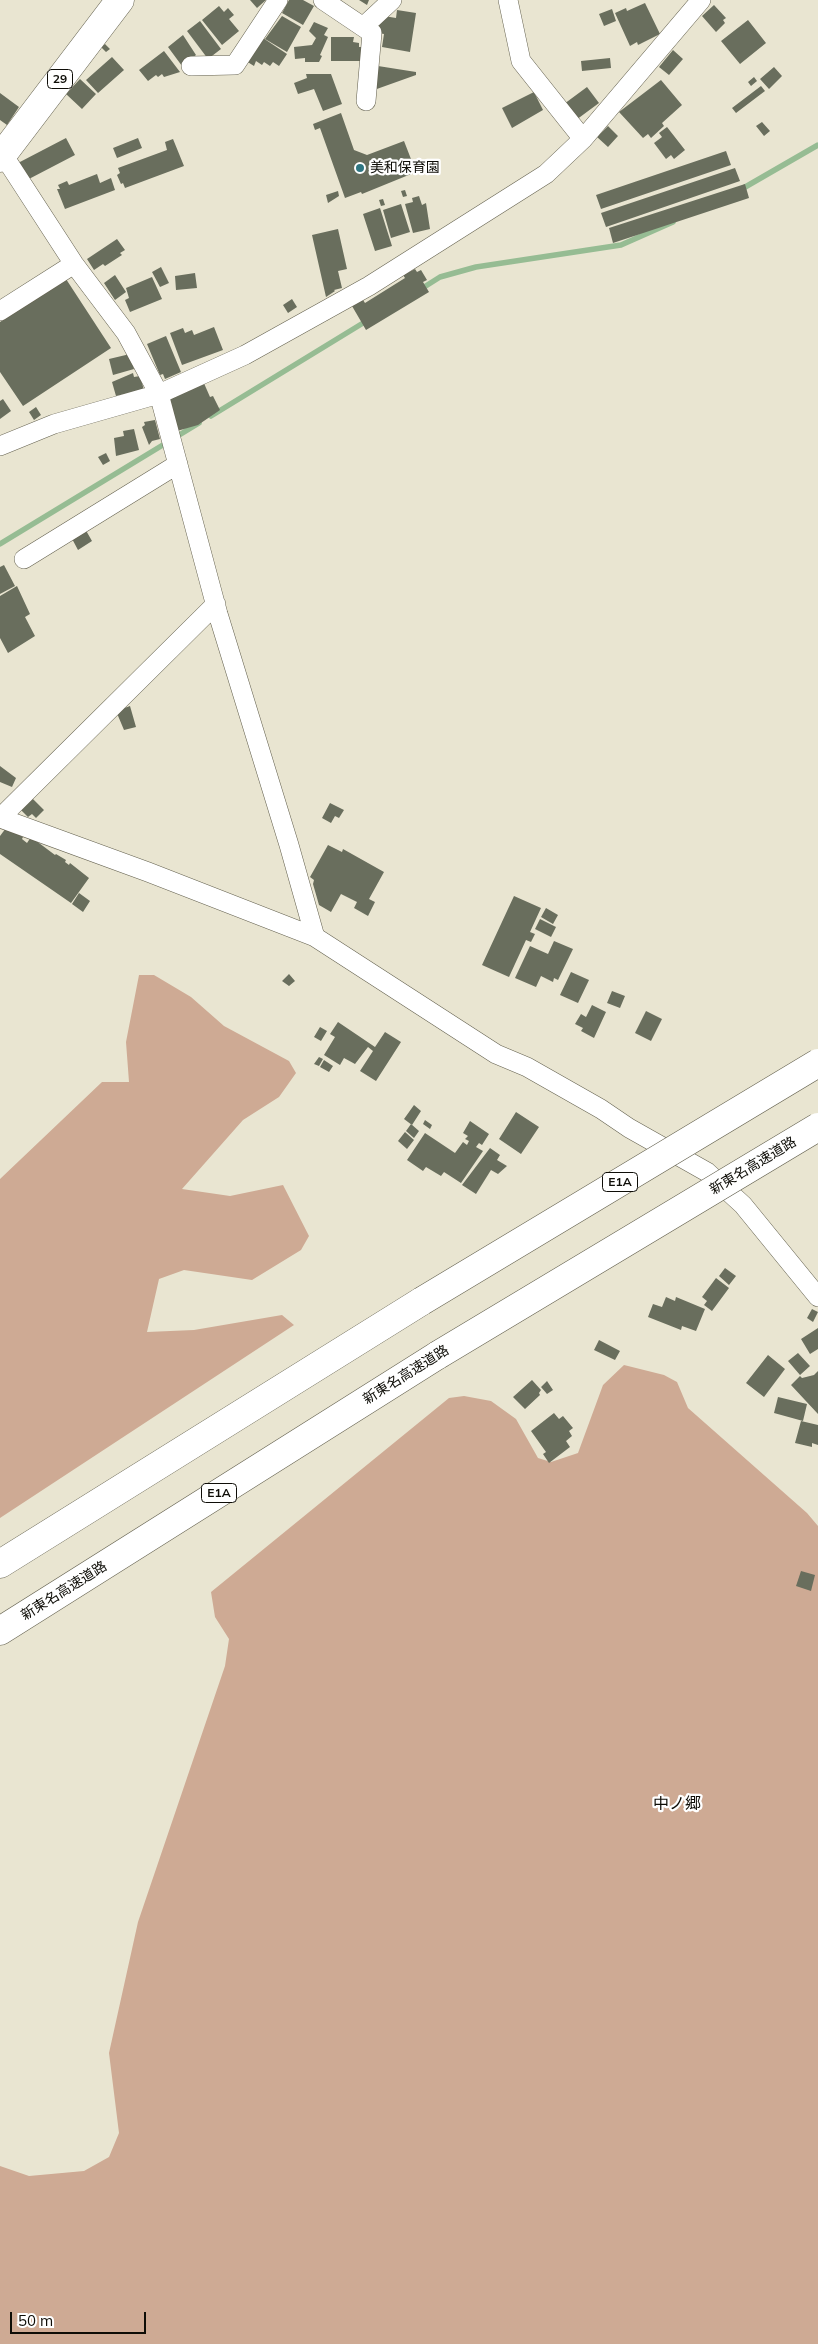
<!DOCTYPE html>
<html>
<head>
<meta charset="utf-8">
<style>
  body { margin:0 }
  #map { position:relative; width:818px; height:2344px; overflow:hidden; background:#e9e5d1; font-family:Mulish,sans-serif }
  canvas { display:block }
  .scale { position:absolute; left:10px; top:2312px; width:136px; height:22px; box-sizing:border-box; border:2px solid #0e0d07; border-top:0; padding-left:6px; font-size:15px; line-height:18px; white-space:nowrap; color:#0e0d07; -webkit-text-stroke:4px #fff; paint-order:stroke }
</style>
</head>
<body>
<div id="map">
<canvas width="818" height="2344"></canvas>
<div class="scale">50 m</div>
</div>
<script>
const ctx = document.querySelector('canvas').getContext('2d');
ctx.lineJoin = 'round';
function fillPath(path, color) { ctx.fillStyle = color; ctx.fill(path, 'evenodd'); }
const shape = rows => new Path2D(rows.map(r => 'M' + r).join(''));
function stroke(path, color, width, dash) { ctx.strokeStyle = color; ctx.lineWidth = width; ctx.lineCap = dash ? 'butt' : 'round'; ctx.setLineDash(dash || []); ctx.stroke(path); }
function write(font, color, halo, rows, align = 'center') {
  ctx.font = font + ' Mulish,"Noto Sans JP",sans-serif'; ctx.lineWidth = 4.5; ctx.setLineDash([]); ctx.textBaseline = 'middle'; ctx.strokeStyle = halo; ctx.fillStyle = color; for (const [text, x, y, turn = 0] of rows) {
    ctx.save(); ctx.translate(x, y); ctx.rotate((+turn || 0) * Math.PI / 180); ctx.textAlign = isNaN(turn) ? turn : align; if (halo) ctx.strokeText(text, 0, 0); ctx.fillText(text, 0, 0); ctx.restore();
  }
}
const green = shape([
  [139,975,154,975,191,997,224,1026,289,1061,296,1073,279,1097,243,1120,182,1189,230,1196,283,1185,309,1236,301,1250,252,1280,184,1270,159,1279,147,1332,194,1330,282,1315,294,1325,0,1518,0,1179,102,1082,129,1082,126,1042],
  [624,1365,664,1375,677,1382,688,1408,807,1513,818,1526,818,2344,0,2344,0,2166,29,2176,84,2171,109,2157,119,2133,109,2053,138,1922,225,1666,229,1639,215,1617,211,1592,449,1398,464,1396,491,1401,516,1419,538,1458,551,1462,578,1453,603,1385]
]);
const stream = shape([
  [740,190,818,145],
  [421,289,440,277,476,267,621,245,673,222],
  [211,416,368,320],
  [0,544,199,423]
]);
const building = shape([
  [250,0,266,0,257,8],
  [289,0,303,0,314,6,303,25,282,13],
  [359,0,369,0,367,5],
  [645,3,660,34,638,45,637,42,630,46,615,13,626,8,627,11],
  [714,5,726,18,723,20,725,23,716,32,702,16],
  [219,6,224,12,228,8,234,15,229,19,239,31,222,45,202,20],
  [612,9,616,21,604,26,599,14],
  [397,10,416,13,410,52,382,47,384,34,378,33,379,22,384,16,396,18],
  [282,16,301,27,287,52,265,39],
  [748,20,766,43,740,64,721,41],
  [200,21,221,49,208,59,187,31],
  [314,22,328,28,324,35,328,37,320,55,322,56,319,62,305,62,305,58,295,59,294,47,312,45,316,38,309,31],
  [183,35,196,55,182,66,168,47],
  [331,37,354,37,353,42,359,43,359,47,364,47,364,61,331,61],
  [263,38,287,54,279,66,273,62,270,66,264,62,262,65,256,61,254,66,246,61],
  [105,44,110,49,106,52,101,47],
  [673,50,683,59,669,75,659,67],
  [164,51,180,72,164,77,162,74,158,77,156,75,148,81,139,70],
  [112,57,124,70,98,93,86,80],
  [610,58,611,68,582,71,581,61],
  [378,66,416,72,416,75,374,90],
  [774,67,782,76,769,89,760,79],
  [306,74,331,74,342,104,323,111,314,89,298,94,294,83,307,78],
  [754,77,757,81,751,86,748,82],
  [80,79,96,94,82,109,66,94],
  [661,80,682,105,662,123,664,126,651,138,648,134,643,138,619,112],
  [761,86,765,91,736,113,732,108],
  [587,87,599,103,576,120,564,104],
  [534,92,543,110,512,128,502,108],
  [0,93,19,107,7,125,0,120],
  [341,113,354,150,367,155,404,141,416,172,362,194,361,192,345,198,320,128,315,130,313,124],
  [762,122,770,131,764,136,756,126],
  [608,126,618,136,608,147,597,137],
  [667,127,685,150,674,159,671,155,666,159,654,143,662,137,659,133],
  [66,138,75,155,27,180,18,163],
  [138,138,142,148,117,158,113,148],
  [173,139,184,166,125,188,123,183,121,184,117,175,120,173,118,168,167,150,165,142],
  [726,151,731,165,601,209,596,195],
  [735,168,740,181,606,227,601,213],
  [97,174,100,183,111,178,115,190,65,209,57,189,60,189,58,185,67,181,69,185],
  [745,184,749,198,613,243,609,228],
  [405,190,407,196,403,197,401,191],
  [338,191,339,196,328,203,326,195],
  [419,196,422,205,426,203,430,229,413,233,405,204,413,202,412,198],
  [383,199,385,205,381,206,379,200],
  [401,204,410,232,391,238,383,210],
  [380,208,392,246,375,251,363,214],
  [338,229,347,269,338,271,342,288,334,290,335,291,326,297,312,235],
  [117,239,125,250,120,253,122,255,105,266,103,264,94,270,87,259],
  [161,267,169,283,160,287,152,272],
  [415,269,417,272,421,270,427,280,423,282,429,292,366,330,352,306,363,300,365,303,405,278,403,275],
  [195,273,197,288,176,290,175,276],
  [115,275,126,292,115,300,104,283],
  [152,277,162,299,130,312,125,300,129,298,126,288],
  [66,279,111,348,23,406,0,372,0,322],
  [292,299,297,307,288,313,283,305],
  [214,327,223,350,182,365,170,333,183,328,185,333,192,330,194,335],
  [166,336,181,372,165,379,163,374,160,375,147,344],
  [130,354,134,369,113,375,109,359],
  [133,373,134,377,140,376,144,390,116,396,112,382],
  [203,381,210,397,213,396,220,410,198,425,177,431,167,394],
  [3,399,11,411,0,419,0,401],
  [36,407,41,415,34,420,29,412],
  [155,420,160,439,152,441,149,445,142,427,145,425,144,422],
  [134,429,139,450,116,456,114,438,124,436,123,431],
  [106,453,110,461,103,465,98,457],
  [84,527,92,541,78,550,70,535],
  [4,565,15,586,0,594,0,567],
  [17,586,30,614,25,617,35,636,8,653,0,638,0,596],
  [130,706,136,727,124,730,116,711],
  [0,766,16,778,12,787,0,782],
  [30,796,44,810,36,818,32,814,28,817,18,807],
  [330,803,344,810,339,818,335,816,331,823,322,818],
  [6,828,23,837,22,839,27,843,31,837,55,855,56,854,66,860,65,862,69,865,70,863,89,878,71,903,0,854,0,836],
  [328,845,342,852,343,849,384,872,369,899,375,902,368,916,354,908,357,902,341,894,331,912,319,905,313,884,314,880,310,877],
  [79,893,90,901,83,912,72,904],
  [514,896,541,908,530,932,535,934,531,942,526,940,509,977,482,965],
  [546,908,558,915,553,924,541,917],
  [540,919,556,927,551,937,535,929],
  [554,941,573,949,558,980,554,978,553,982,541,976,536,987,515,978,530,946,548,954],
  [571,972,589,980,578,1003,560,995],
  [289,974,295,981,289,986,282,981],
  [612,991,625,996,620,1008,607,1003],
  [592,1005,606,1012,594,1038,581,1031,583,1028,575,1024,581,1014,586,1017],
  [646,1011,662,1019,651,1041,635,1033],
  [338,1022,375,1047,385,1032,401,1042,376,1081,360,1071,373,1051,368,1047,355,1064,344,1058,340,1065,324,1055,335,1037,330,1034],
  [320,1027,327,1031,321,1041,314,1037],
  [319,1057,323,1059,319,1066,314,1064],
  [324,1060,333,1066,329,1072,320,1067],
  [414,1105,421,1111,412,1125,404,1119],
  [516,1112,539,1127,521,1154,499,1139],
  [425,1120,432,1125,430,1129,423,1124],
  [470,1121,489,1134,482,1145,479,1143,476,1147,483,1151,461,1183,444,1172,441,1176,426,1167,423,1171,407,1160,425,1133,455,1153,463,1142,467,1145,469,1141,465,1139,468,1136,463,1133],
  [411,1124,419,1131,414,1138,406,1131],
  [405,1132,414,1140,407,1149,398,1141],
  [490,1148,500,1155,497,1160,507,1166,498,1174,491,1170,476,1194,462,1185],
  [725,1268,736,1276,729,1285,719,1276],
  [716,1278,729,1288,712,1311,704,1305,707,1301,702,1297],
  [666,1297,675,1301,676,1297,705,1309,696,1331,682,1326,681,1330,648,1317,653,1304,662,1307],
  [812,1309,818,1312,813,1322,807,1318],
  [818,1328,818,1349,810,1354,801,1339],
  [599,1340,620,1351,615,1360,594,1350],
  [798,1353,810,1366,800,1375,788,1361],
  [768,1355,785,1369,764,1397,746,1383],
  [818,1371,818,1414,791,1385,800,1376,802,1378,814,1375],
  [532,1380,541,1390,539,1393,540,1395,525,1409,513,1397],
  [547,1381,553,1390,547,1394,541,1387],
  [778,1397,807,1404,803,1421,774,1413],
  [554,1413,559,1419,563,1416,573,1428,569,1431,572,1436,566,1441,570,1447,549,1463,543,1454,546,1452,531,1431],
  [801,1421,818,1425,818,1445,812,1443,812,1447,795,1443],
  [801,1571,815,1575,811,1591,796,1586]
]);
const street = shape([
  [323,0,372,33,366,101],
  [508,0,521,61,583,139],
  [363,27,392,0],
  [191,66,235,65,278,0],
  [0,150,74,264,126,333,159,394,218,614,289,845,315,937],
  [0,311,74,264],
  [0,446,54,424,159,394,245,355,369,286,546,174,583,139,701,0],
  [24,559,178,464],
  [0,818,148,872,315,937,496,1054,527,1067,601,1109,629,1128,707,1172,743,1205,818,1297],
  [0,818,216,604]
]);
const primary = shape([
  [0,158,120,0]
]);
const highway = shape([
  [0,1564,422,1301],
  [0,1631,438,1355]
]);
const highwayBridge = shape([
  [422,1301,818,1063],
  [438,1355,818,1127]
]);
const markers = [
  [360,168,5,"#2f7682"]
];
const shields = [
  [60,79,25],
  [620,1182,35],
  [219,1493,35]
];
const shieldNames = [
  ["29",60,79],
  ["E1A",620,1182],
  ["E1A",219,1493]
];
const poiNames = [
  ["美和保育園",370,168]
];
const streetNames = [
  ["新東名高速道路",753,1166,-31],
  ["新東名高速道路",406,1375,-32],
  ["新東名高速道路",64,1591,-32]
];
const quarterNames = [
  ["中ノ郷",677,1804]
];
fillPath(green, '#ceaa94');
stroke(stream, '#96bc93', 5.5);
fillPath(building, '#696e5d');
stroke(street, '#64614f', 20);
stroke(primary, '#64614f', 29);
stroke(highway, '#64614f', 29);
stroke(street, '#fff', 19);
stroke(primary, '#fff', 28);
stroke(highway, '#fff', 28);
stroke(highwayBridge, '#64614f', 29, []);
stroke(highwayBridge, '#fff', 28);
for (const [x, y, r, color] of markers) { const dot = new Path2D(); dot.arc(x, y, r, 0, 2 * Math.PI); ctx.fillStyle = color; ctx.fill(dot); stroke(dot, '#fff', 2); }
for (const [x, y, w] of shields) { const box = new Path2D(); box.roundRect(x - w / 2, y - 9.5, w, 19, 4); ctx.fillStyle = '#fff'; ctx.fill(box); stroke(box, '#0e0d07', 1); }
write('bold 12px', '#0e0d07', null, shieldNames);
write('14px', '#0e0d07', '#fff', poiNames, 'left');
write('14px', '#0e0d07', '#fff', streetNames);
write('16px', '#0e0d07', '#fff', quarterNames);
</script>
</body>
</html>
